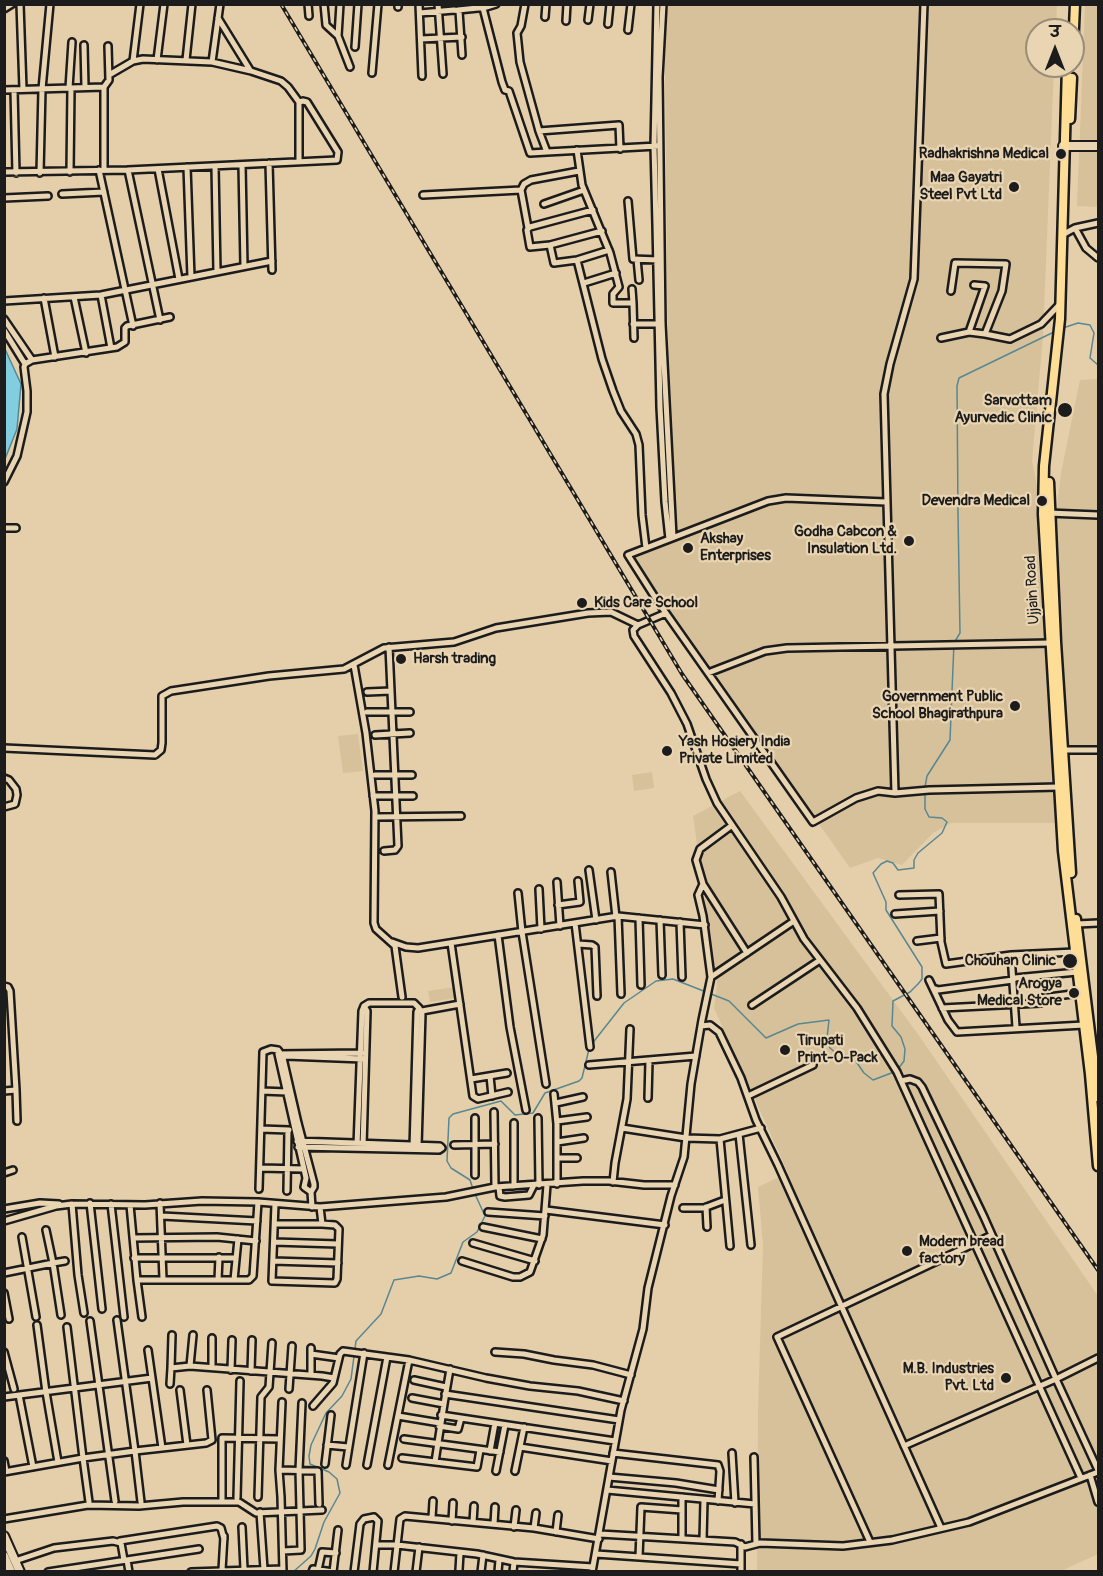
<!DOCTYPE html>
<html>
<head>
<meta charset="utf-8">
<style>
  body { margin:0 }
  #map { position:relative; width:1103px; height:1576px; overflow:hidden; background:#e5cfaa; font-family:Pangolin,"Playpen Sans Deva",sans-serif }
  canvas { display:block }
  .frame { position:absolute; inset:0; border:6px solid #1c1c1c; pointer-events:none }
  .north { position:absolute; left:1025px; top:18px; width:60px; height:60px; box-sizing:border-box; background:#ead5b3; border:2px solid #988b77; border-radius:50%; rotate:0deg; font-size:16px; font-weight:700; line-height:24px; text-align:center; color:#1c1c1c }
  .north::after { content:''; display:block; margin:auto; width:21px; height:27px; background:#1c1c1c; clip-path:polygon(50% 0,100% 100%,50% 72%,0 100%) }
</style>
</head>
<body>
<div id="map">
<canvas width="1103" height="1576"></canvas>
<div class="frame"></div>
<div class="north">उ</div>
</div>
<script>
const ctx = document.querySelector('canvas').getContext('2d');
ctx.lineJoin = 'round';
function fillPath(path, color) { ctx.fillStyle = color; ctx.fill(path, 'evenodd'); }
const shape = rows => new Path2D(rows.map(r => 'M' + r).join(''));
function stroke(path, color, width, dash) { ctx.strokeStyle = color; ctx.lineWidth = width; ctx.lineCap = dash ? 'butt' : 'round'; ctx.setLineDash(dash || []); ctx.stroke(path); }
function write(font, color, halo, rows, align = 'center') {
  ctx.font = font + ' Pangolin,sans-serif'; ctx.lineWidth = 4.5; ctx.setLineDash([]); ctx.textBaseline = 'middle'; ctx.strokeStyle = halo; ctx.fillStyle = color; for (const [text, x, y, turn = 0] of rows) {
    ctx.save(); ctx.translate(x, y); ctx.rotate((+turn || 0) * Math.PI / 180); ctx.textAlign = isNaN(turn) ? turn : align; if (halo) ctx.strokeText(text, 0, 0); ctx.fillText(text, 0, 0); ctx.restore();
  }
}
const built = shape([
  [667,5,1057,5,1056,30,1037,30,1037,66,1054,66,1043,336,1032,461,1042,510,1051,666,1055,823,951,823,933,833,902,865,878,858,850,868,630,555,674,538,668,369,665,57],
  [1085,5,1098,5,1098,207,1077,206],
  [1098,379,1098,748,1068,748,1055,539,1056,517,1061,473,1080,380],
  [358,734,363,771,343,773,338,736],
  [652,772,654,788,634,791,632,775],
  [740,791,920,1037,1098,1296,1098,1554,1059,1572,757,1571,758,1410,763,1245,758,1187,788,1173,714,1008,717,985,693,816],
  [455,987,456,998,430,1002,428,991]
]);
const water = shape([
  [5,349,21,384,17,429,5,459,5,349]
]);
const stream = shape([
  [1063,328,1078,323,1090,325,1094,333,1090,358,1098,365],
  [925,787,927,776,950,740,954,643,960,633,958,514,957,386,959,378,1056,331],
  [591,1045,624,1003,656,981,673,979,729,1001,766,1038,798,1024,829,1020,827,1038,830,1048,837,1054,846,1055,855,1060,864,1073,873,1080,894,1072],
  [898,1069,904,1061,905,1049,901,1037,892,1026,893,1001,910,992,918,984,922,979,922,967,886,910,886,902,873,873,881,864,887,861,893,863,898,870,914,868,914,860,918,853,942,833,947,822,942,818,929,817,925,809,925,792],
  [473,1189,470,1180,451,1168,447,1161,449,1118,453,1114,501,1101,515,1115,533,1113,545,1093,579,1081,582,1078,589,1049],
  [293,1572,311,1556,315,1549,324,1522,340,1493,337,1479,329,1472,310,1464,309,1456,311,1445,326,1413,342,1396,351,1379,356,1341,381,1314,394,1280,419,1276,437,1279,451,1273,463,1242,477,1232,485,1216,475,1194]
]);
const street = shape([
  [20,4,23,89],
  [308,4,309,16],
  [324,4,326,25,338,36,350,67],
  [398,4,398,7],
  [419,4,422,76],
  [438,4,443,74],
  [477,4,478,8,483,8,502,82,505,90,509,91,530,153,547,152,539,131,520,62,517,33,521,26,525,4],
  [657,4,654,146,656,225,660,407,665,502,669,539],
  [663,4,659,77,662,324,673,537],
  [483,8,496,4],
  [4,9,12,4],
  [458,10,478,8],
  [420,13,454,10,459,11,462,55],
  [545,17,546,4],
  [218,18,250,70],
  [588,20,590,4],
  [566,21,567,4],
  [608,24,610,4],
  [628,30,631,4],
  [338,36,340,4],
  [421,39,462,37],
  [84,45,85,87],
  [355,47,358,4],
  [157,60,164,4],
  [186,60,192,4],
  [133,61,140,4],
  [212,62,220,4],
  [372,73,378,4],
  [109,75,133,61,143,59,212,62,251,71,281,81,288,87,299,102],
  [104,87,109,80,108,46],
  [69,88,72,42],
  [4,90,104,87,104,170],
  [14,90,16,173],
  [539,131,619,125,620,149],
  [577,150,582,185,610,253,619,287,613,294,613,303,633,303,634,338],
  [547,152,657,146],
  [269,163,272,270],
  [242,165,244,266],
  [215,166,217,272],
  [187,167,191,277],
  [158,169,179,279],
  [99,170,133,326],
  [128,170,160,320],
  [4,172,128,170,337,160,338,152,307,102,303,101,299,102,299,162],
  [70,172,71,88],
  [40,173,42,89,50,4],
  [521,190,524,184,531,180,579,171],
  [62,194,104,192],
  [423,195,521,190,528,228],
  [4,198,48,196],
  [628,201,633,259,658,260],
  [544,204,584,190],
  [1075,228,1086,248,1098,258],
  [1064,234,1075,228,1098,223],
  [550,245,602,231],
  [609,250,577,260,602,359,613,391,621,411,636,434,639,445,642,515,646,548],
  [637,259,639,280],
  [577,260,554,263,550,245,530,247,527,230,530,227,593,210],
  [584,283,616,273],
  [632,289,633,303],
  [951,291,955,263,1006,264,1002,291,985,334,1010,339,1041,324,1060,304],
  [101,295,111,348],
  [74,297,86,353],
  [44,298,55,357],
  [4,301,101,295,272,261],
  [4,319,32,360],
  [633,324,661,324],
  [4,330,25,364],
  [969,332,985,286,974,285],
  [941,338,969,332,985,334],
  [4,482,17,456,27,412,27,391,24,367,25,364,32,360,117,347,125,342,125,328,127,326,170,317],
  [886,502,786,498,768,501,628,555,656,599,813,822,856,798,878,791,895,793,929,790,1059,787],
  [1048,513,1098,515],
  [4,528,16,528],
  [666,613,638,625,633,630,634,636,671,693,687,724,706,779,717,803,781,897,804,939,857,1008,897,1072,1081,1478],
  [354,665,366,733,375,811,374,923,376,929,395,946,402,997],
  [708,673,765,651,787,648,1051,643],
  [367,692,391,691],
  [367,712,410,712],
  [375,735,410,733],
  [4,748,155,755,161,750,162,743,162,696,171,691,269,676,344,669,384,648,454,642,496,628,588,613,611,612,638,625],
  [1063,750,1098,750],
  [375,775,412,775],
  [4,778,9,780,16,789,17,795,15,804,4,807],
  [895,793,884,394,890,364,914,279,924,4],
  [373,796,413,796],
  [375,817,461,816],
  [384,851,395,850,398,846,389,647],
  [589,870,596,920],
  [611,872,616,917],
  [557,882,560,926],
  [703,884,747,953],
  [539,889,541,929],
  [518,893,522,932,546,1084],
  [899,895,939,894,941,942,946,964,1011,955,1075,952],
  [558,905,580,902,578,881],
  [895,914,940,911],
  [618,916,621,994],
  [639,918,641,985],
  [660,920,662,975],
  [680,922,682,977],
  [575,923,590,1047],
  [1077,924,1098,923],
  [498,935,510,1027,526,1110],
  [917,941,941,938],
  [392,942,406,947,418,948,618,916,705,925],
  [451,943,473,1096,478,1099,508,1092],
  [578,944,592,945,595,947,597,996],
  [1011,955,1016,1027],
  [711,977,703,916,698,895,703,884,696,860,700,849,731,826],
  [929,980,948,1020,957,1032,1084,1025],
  [4,986,8,987,10,991,16,1090,4,1091],
  [933,988,938,990,1013,980,1015,978,1077,972],
  [1041,998,1080,993],
  [752,1005,820,960],
  [364,1006,369,1003,414,1003,419,1008],
  [942,1008,1041,1003],
  [422,1011,460,1004],
  [701,1026,710,1025,719,1032,741,1078,756,1120,778,1165,941,1528],
  [589,1065,696,1056],
  [490,1076,492,1096],
  [471,1079,507,1073],
  [901,1081,910,1079,918,1082,922,1087,984,1217,1056,1379,1098,1470],
  [16,1090,17,1121],
  [262,1091,287,1092],
  [554,1094,557,1124,557,1184],
  [748,1096,813,1065],
  [648,1098,649,1061],
  [556,1103,583,1097],
  [494,1112,495,1187],
  [538,1118,539,1185],
  [557,1121,587,1117],
  [622,1128,686,1138,720,1139,761,1128],
  [261,1129,289,1130],
  [739,1134,751,1245],
  [720,1139,730,1246],
  [297,1141,440,1146,442,1148,439,1150,298,1147],
  [557,1142,584,1138],
  [454,1145,495,1144],
  [357,1146,362,1011,364,1006,367,1011,363,1146],
  [413,1148,417,1012,419,1008,422,1013,418,1147],
  [557,1158,577,1158],
  [260,1168,303,1169],
  [4,1173,13,1170],
  [475,1175,475,1118],
  [613,1182,615,1163,627,1099,630,1029],
  [514,1186,514,1123],
  [499,1187,500,1196,505,1197,529,1195,534,1185],
  [259,1189,263,1052,271,1049,278,1050,280,1053],
  [287,1191,288,1130],
  [311,1192,304,1187,306,1178,278,1054,362,1053],
  [90,1203,102,1309],
  [160,1203,163,1279],
  [72,1204,78,1275,84,1313],
  [111,1204,124,1317],
  [275,1204,272,1281,335,1283,337,1279,339,1229,335,1225,322,1224,320,1207],
  [130,1205,137,1280,249,1280,253,1276,258,1202],
  [312,1207,311,1192,314,1187,314,1184,298,1123,283,1058,286,1056,363,1059],
  [706,1207,707,1227],
  [683,1208,704,1208,725,1200],
  [4,1209,40,1203,59,1204],
  [546,1210,665,1225],
  [488,1212,545,1216],
  [162,1216,257,1221],
  [4,1221,56,1206,72,1204,145,1205,202,1201,258,1202,320,1207,446,1197,495,1187,583,1181,609,1181,644,1185,675,1185],
  [275,1224,322,1224],
  [483,1227,542,1239],
  [22,1237,36,1317],
  [133,1238,217,1237,256,1241],
  [274,1242,338,1244],
  [473,1243,535,1261],
  [134,1258,236,1258],
  [273,1261,338,1263],
  [462,1261,513,1277,520,1277,530,1272,543,1235,547,1185],
  [4,1273,53,1263,46,1230],
  [137,1280,142,1317],
  [218,1280,219,1257],
  [234,1280,238,1239],
  [4,1293,9,1319],
  [61,1315,53,1263,65,1261],
  [117,1320,135,1451,162,1448,148,1350],
  [90,1321,115,1501],
  [37,1325,46,1392,58,1462],
  [172,1335,171,1368,190,1366,322,1376,334,1378],
  [4,1352,14,1389],
  [495,1352,524,1354,554,1360,593,1365,631,1375],
  [311,1354,339,1358],
  [190,1366,193,1335],
  [212,1367,212,1338],
  [231,1370,232,1340],
  [251,1371,252,1340],
  [311,1375,311,1348],
  [414,1380,446,1387],
  [170,1384,171,1368],
  [289,1389,292,1346],
  [180,1390,187,1445],
  [445,1394,619,1420],
  [19,1395,33,1467],
  [4,1397,152,1378],
  [412,1398,444,1404,450,1369],
  [282,1402,279,1470,281,1497,283,1572],
  [313,1406,333,1383,340,1354,343,1351,409,1360,486,1378,530,1386,578,1391,624,1401],
  [441,1415,461,1418],
  [398,1416,440,1423],
  [439,1426,458,1429,461,1418,615,1441],
  [404,1439,500,1452],
  [327,1445,348,1447],
  [904,1446,1056,1379,1098,1358],
  [520,1447,612,1461],
  [162,1448,206,1443,212,1440,207,1390],
  [490,1451,495,1423],
  [613,1453,718,1465,720,1471,718,1501],
  [732,1453,735,1503],
  [754,1457,756,1544],
  [402,1458,477,1467,480,1450],
  [4,1461,6,1471],
  [435,1462,444,1404],
  [325,1464,331,1415],
  [346,1465,364,1353],
  [367,1465,387,1357],
  [388,1465,409,1360],
  [279,1470,318,1471,319,1504],
  [496,1471,505,1425],
  [515,1471,524,1427],
  [4,1472,83,1458,67,1327],
  [1090,1475,1098,1502],
  [609,1477,676,1483,719,1490],
  [607,1490,755,1504],
  [258,1497,261,1397,269,1387,272,1343],
  [237,1498,240,1381],
  [222,1499,222,1438,280,1439],
  [89,1502,83,1458,135,1451,141,1502],
  [260,1512,264,1569],
  [432,1518,433,1501],
  [4,1519,88,1505,139,1506,183,1502,239,1502,256,1513,322,1510],
  [452,1521,453,1503],
  [473,1522,474,1506],
  [494,1524,495,1507],
  [242,1527,244,1569],
  [514,1527,516,1510],
  [534,1528,536,1513],
  [556,1532,558,1515],
  [600,1534,735,1542,745,1547,760,1543,843,1546,892,1540,969,1522,1098,1472],
  [682,1539,682,1497],
  [703,1540,704,1500],
  [120,1541,217,1526,221,1528,224,1539],
  [870,1542,777,1337,992,1235],
  [376,1545,397,1545,477,1554,514,1562,593,1567],
  [283,1551,301,1550,299,1470,302,1403],
  [596,1554,741,1564],
  [639,1557,641,1507,682,1510],
  [127,1560,129,1572],
  [15,1561,54,1548,113,1541,121,1543,124,1560],
  [222,1570,224,1536],
  [318,1570,322,1552,336,1553],
  [459,1570,460,1553],
  [48,1572,199,1549],
  [191,1572,283,1569],
  [312,1572,313,1569,333,1572],
  [333,1572,338,1530],
  [354,1572,360,1524,364,1519,374,1517,378,1521,373,1572],
  [394,1572,400,1519,405,1516,534,1528,599,1539],
  [416,1572,419,1547],
  [481,1572,483,1555],
  [498,1572,499,1560],
  [513,1572,514,1562],
  [592,1572,621,1410,643,1329,648,1288,671,1196,684,1157,691,1084,702,1020,711,977,794,921],
  [741,1572,741,1544]
]);
const secondary = shape([
  [1063,146,1098,146],
  [4,1536,20,1572],
  [4,1556,11,1572]
]);
const primary = shape([
  [1073,50,1075,4],
  [1067,66,1060,319,1044,466,1043,514,1063,851,1090,1074,1098,1166],
  [1070,119,1072,78],
  [1049,482,1056,642,1071,873],
  [1076,919,1098,1097]
]);
const rail = shape([
  [281,4,682,674,1098,1270]
]);
const markers = [
  [1061,154,6,"#1c1c1c"],
  [1014,187,6,"#1c1c1c"],
  [1065,410,8,"#1c1c1c"],
  [1042,501,6,"#1c1c1c"],
  [909,541,6,"#1c1c1c"],
  [688,548,6,"#1c1c1c"],
  [582,603,6,"#1c1c1c"],
  [401,659,6,"#1c1c1c"],
  [1015,706,6,"#1c1c1c"],
  [667,751,6,"#1c1c1c"],
  [1070,961,8,"#1c1c1c"],
  [1074,993,6,"#1c1c1c"],
  [785,1050,6,"#1c1c1c"],
  [907,1251,6,"#1c1c1c"],
  [1006,1378,6,"#1c1c1c"]
];
const poiNames = [
  ["Radhakrishna Medical",1049,154],
  ["Maa Gayatri",1002,178],
  ["Steel Pvt Ltd",1002,195],
  ["Sarvottam",1052,401],
  ["Ayurvedic Clinic",1052,418],
  ["Devendra Medical",1030,501],
  ["Godha Cabcon &",897,532],
  ["Insulation Ltd.",897,549],
  ["Akshay",700,539,"left"],
  ["Enterprises",700,556,"left"],
  ["Kids Care School",594,603,"left"],
  ["Harsh trading",413,659,"left"],
  ["Government Public",1003,697],
  ["School Bhagirathpura",1003,714],
  ["Yash Hosiery India",679,742,"left"],
  ["Private Limited",679,759,"left"],
  ["Chouhan Clinic",1056,961],
  ["Arogya",1062,984],
  ["Medical Store",1062,1001],
  ["Tirupati",797,1041,"left"],
  ["Print-O-Pack",797,1058,"left"],
  ["Modern bread",919,1242,"left"],
  ["factory",919,1259,"left"],
  ["M.B. Industries",994,1369],
  ["Pvt. Ltd",994,1386]
];
const streetNames = [
  ["Ujjain Road",1033,590,-93]
];
fillPath(built, '#d7c19a');
fillPath(water, '#80cedf');
stroke(water, '#588791', 1.5);
stroke(stream, '#588791', 1.5);
stroke(street, '#1c1c1c', 10);
stroke(secondary, '#1c1c1c', 12);
stroke(primary, '#1c1c1c', 13);
stroke(street, '#ead5b3', 5);
stroke(secondary, '#ead5b3', 8);
stroke(primary, '#fedd96', 8);
stroke(rail, '#1c1c1c', 4);
stroke(rail, '#ead5b3', 1.5, [4.5]);
for (const [x, y, r, color] of markers) { const dot = new Path2D(); dot.arc(x, y, r, 0, 2 * Math.PI); ctx.fillStyle = color; ctx.fill(dot); stroke(dot, '#ead5b3', 2); }
write('bold 15px', '#1c1c1c', '#ead5b3', poiNames, 'right');
write('15px', '#1c1c1c', '#ead5b3', streetNames);
</script>
</body>
</html>
